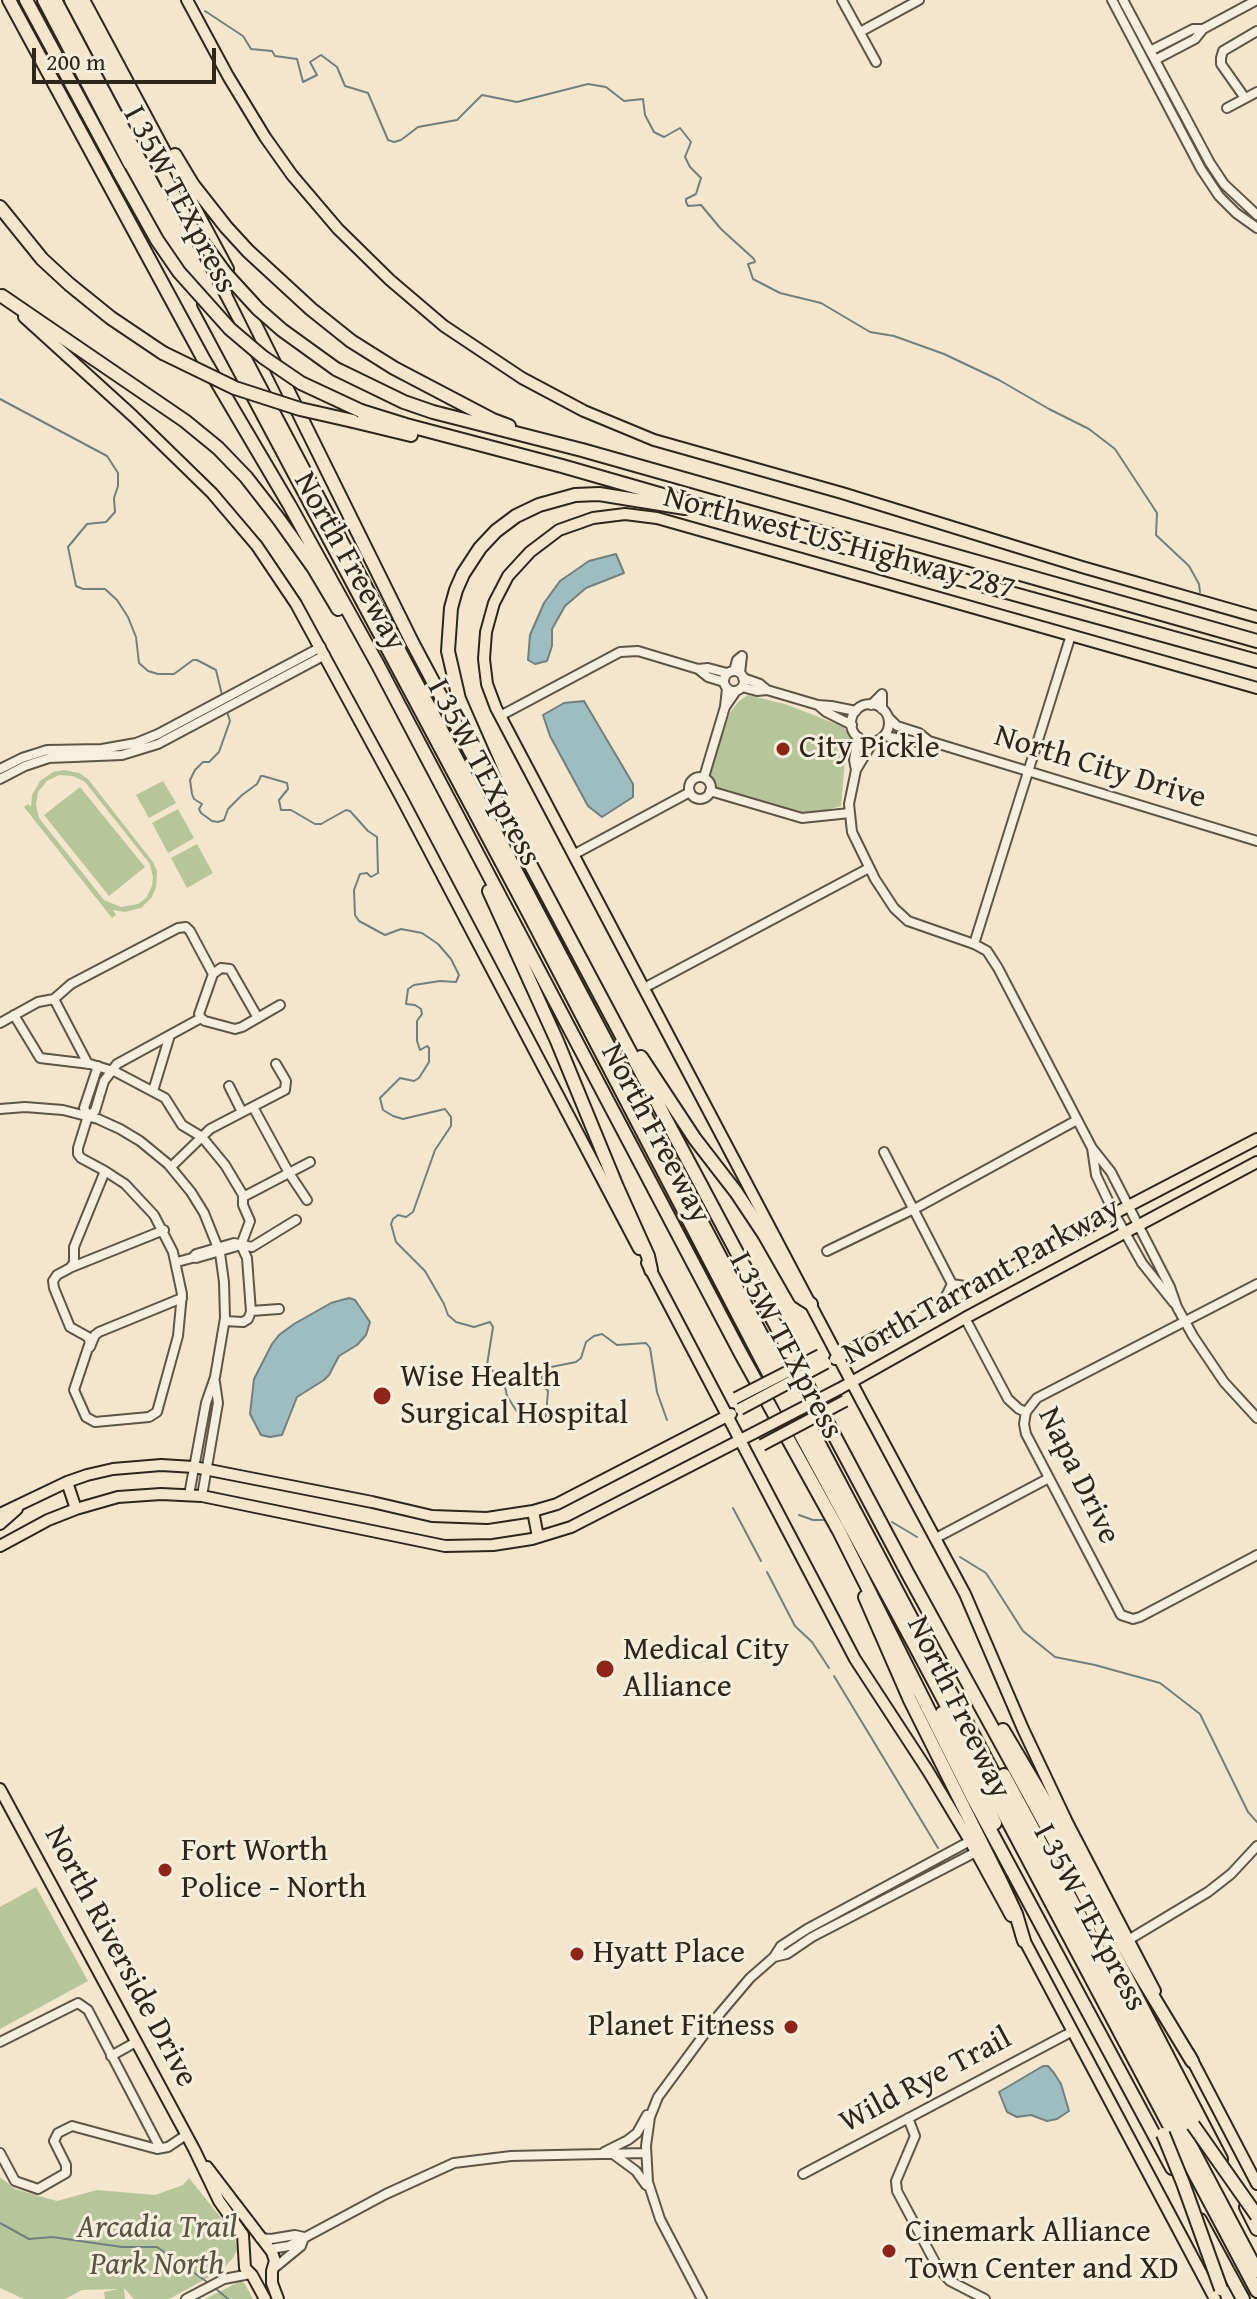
<!DOCTYPE html>
<html>
<head>
<meta charset="utf-8">
<style>
  body { margin:0 }
  #map { position:relative; width:1257px; height:2299px; overflow:hidden; background:#f3e6cc; font-family:"Gentium Book Plus",serif }
  canvas { display:block }
  .scale { position:absolute; left:32px; top:48px; width:184px; height:36px; box-sizing:border-box; border:4px solid #2e251b; border-top:0; padding-left:10px; font-size:24px; line-height:28px; white-space:nowrap; color:#2e251b; -webkit-text-stroke:6px #f7efde; paint-order:stroke }
</style>
</head>
<body>
<div id="map">
<canvas width="1257" height="2299"></canvas>
<div class="scale">200 m</div>
</div>
<script>
const ctx = document.querySelector('canvas').getContext('2d');
ctx.lineJoin = 'round';
function fillPath(path, color) { ctx.fillStyle = color; ctx.fill(path, 'evenodd'); }
const shape = rows => new Path2D(rows.map(r => 'M' + r).join(''));
function stroke(path, color, width, dash) { ctx.strokeStyle = color; ctx.lineWidth = width; ctx.lineCap = dash ? 'butt' : 'round'; ctx.setLineDash(dash || []); ctx.stroke(path); }
function write(font, color, halo, rows, align = 'center') {
  ctx.font = font + ' "Gentium Book Plus",serif'; ctx.lineWidth = 6; ctx.setLineDash([]); ctx.textBaseline = 'middle'; ctx.strokeStyle = halo; ctx.fillStyle = color; for (const [text, x, y, turn = 0] of rows) {
    ctx.save(); ctx.translate(x, y); ctx.rotate((+turn || 0) * Math.PI / 180); ctx.textAlign = isNaN(turn) ? turn : align; if (halo) ctx.strokeText(text, 0, 0); ctx.fillText(text, 0, 0); ctx.restore();
  }
}
const green = shape([
  [748,695,788,705,844,727,850,738,845,760,841,806,816,813,789,811,731,793,718,788,711,780,710,772,730,713,738,702],
  [64,770,79,773,88,779,153,862,157,871,156,887,152,897,141,908,125,912,113,910,116,915,112,918,24,807,28,804,31,807,32,795,40,781,53,772],
  [59,775,73,776,85,782,150,864,153,877,152,886,146,898,138,904,121,907,104,900,39,818,36,805,38,792,47,781],
  [163,781,176,803,149,818,136,795],
  [80,787,145,867,109,896,44,815],
  [178,809,194,838,168,853,152,823],
  [197,844,213,873,187,888,171,858],
  [36,1887,88,1981,0,2029,0,1907],
  [0,2177,15,2189,57,2201,97,2190,155,2195,183,2185,189,2178,234,2234,237,2250,233,2258,222,2270,169,2299,134,2299,124,2288,125,2299,105,2299,104,2292,118,2289,82,2290,65,2299,24,2299,0,2288],
  [241,2281,245,2284,253,2299,205,2299]
]);
const water = shape([
  [616,554,624,573,586,588,565,606,552,629,552,646,547,661,535,664,528,660,530,635,544,603,560,581,589,561,616,554],
  [584,701,633,784,633,797,602,817,588,806,550,736,543,715,564,703,584,701],
  [349,1298,355,1300,370,1322,366,1335,357,1345,339,1356,329,1375,324,1380,297,1397,282,1435,270,1437,261,1435,250,1414,254,1379,272,1344,279,1335,294,1324,331,1303,349,1298],
  [1043,2066,1048,2066,1054,2073,1061,2084,1069,2111,1057,2119,1047,2121,1031,2115,1017,2117,1007,2112,999,2092,1043,2066]
]);
const stream = shape([
  [205,11,243,36,251,49,272,51,275,56,297,59,303,82,317,75,310,62,321,55,337,67,345,86,368,93,388,140,394,142,401,140,418,127,457,120,482,95,517,102,588,84,606,87,624,101,643,99,645,115,654,132,664,137,680,128,691,142,685,157,690,167,701,178,696,194,686,199,686,202,688,206,701,205,721,229,754,259,755,262,748,264,753,279,780,293,821,303,870,332,894,336,944,354,999,380,1049,409,1089,429,1115,449,1157,513,1156,535,1189,566,1199,584,1200,592],
  [0,399,107,456,118,473,118,486,114,498,115,512,106,522,87,524,68,547,76,586,83,589,105,589,117,600,128,617,136,637,139,663,148,671,158,674,174,674,193,660,197,660,216,670,222,695],
  [227,712,230,721,219,752,209,762,203,762,195,770,190,780,192,794,194,799,202,804,199,809,201,813,212,821,218,822,224,820,228,809,242,795,257,784,261,776,263,776,287,783,288,789,279,800,281,810,291,810,315,824,321,824,346,810,350,811,368,831,377,837,378,873,371,877,367,873,360,874,354,890,355,915,359,921,385,935,401,929,422,933,438,944,451,959,459,975,456,982,440,981,414,985,408,989,406,1004,415,1005,421,1009,422,1014,417,1021,417,1041,420,1050,427,1046,429,1048,429,1062,419,1078,414,1081,400,1078,380,1098,383,1110,393,1116,403,1119,445,1109,451,1117,451,1126,435,1150,413,1212,406,1217,398,1215,393,1219,391,1224,396,1242,425,1271,444,1304,448,1315,456,1322,474,1327,490,1322,493,1327,487,1365,504,1382,507,1396,523,1421,528,1425,537,1425,543,1422,546,1415,548,1391,542,1384,542,1376,546,1371,551,1367,576,1362,581,1358,586,1342,594,1336,602,1334,617,1345,646,1343,650,1348,657,1392,667,1420],
  [733,1508,761,1561],
  [799,1515,813,1520,823,1520],
  [892,1522,917,1537],
  [960,1557,986,1573,1023,1631,1055,1657,1095,1665,1160,1683,1200,1714,1248,1812,1257,1822],
  [767,1572,795,1626,812,1642,829,1668],
  [834,1676,938,1848],
  [0,2223,29,2239,52,2237,122,2247,157,2247,210,2284],
  [215,2288,228,2299]
]);
const minor = shape([
  [842,0,876,62],
  [1112,0,1201,169,1219,196,1236,213,1257,228],
  [1123,0,1210,163,1224,184,1257,215],
  [860,32,919,0],
  [1150,51,1193,29,1203,29,1257,0],
  [1155,60,1195,39,1203,29],
  [1245,98,1221,64,1221,58,1223,51,1257,31],
  [1227,108,1257,92],
  [698,669,708,677,724,682],
  [734,671,737,660,742,656,740,673],
  '724 681a10 10 0 1 1 20 0a10 10 0 1 1-20 0Z',
  [742,687,757,691,767,690,760,684,743,678],
  [727,688,725,707,736,691],
  [767,690,818,705,831,706,856,711],
  '851 723a19 19 0 1 1 38 0a19 19 0 1 1-38 0Z',
  [871,705,882,694,882,709],
  [819,706,826,712,852,725],
  [500,716,620,652,638,651,698,669,708,668,727,673],
  [889,718,897,726,919,733,929,741],
  [884,736,918,742,929,741,1257,841],
  [858,737,854,760,856,770,849,804,852,832,875,879,894,908,908,921,974,944,987,951,998,968,1092,1148,1111,1172,1170,1287,1177,1307,1193,1336,1224,1382,1257,1418],
  [0,769,22,758,47,750,102,749,136,743,158,734,321,647],
  [856,770,873,742],
  '689 788a11 11 0 1 1 22 0a11 11 0 1 1-22 0Z',
  [704,777,725,707],
  [0,779,25,766,49,758,122,755,158,744,325,655],
  [710,791,802,818,850,813],
  [573,855,690,792],
  [974,944,1071,635],
  [213,974,221,968,230,969,258,1018],
  [644,988,869,868],
  [54,999,88,1064],
  [14,1015,40,1058,90,1064,116,1072,165,1098,182,1125,202,1137,225,1165,243,1195,243,1205,250,1221,241,1245,247,1258,251,1312,248,1319,243,1322,225,1321],
  [201,1018,205,1021,235,1029,242,1027,280,1005],
  [201,1018,199,1014,213,974],
  [0,1023,38,1002,54,999,71,984,178,928,186,927,190,931,213,974],
  [229,1086,242,1112],
  [153,1091,170,1035],
  [253,1107,289,1173,307,1200],
  [0,1109,25,1107,63,1110,98,1119,120,1129,140,1141,168,1164,191,1192,204,1213,220,1253,224,1282,225,1318,215,1377,206,1403,189,1495],
  [88,1116,84,1108,98,1066],
  [1092,1148,1096,1175,1114,1213,1142,1263,1174,1303],
  [884,1152,952,1284],
  [171,1167,210,1129,285,1090,286,1081,276,1064],
  [105,1171,74,1247,74,1263,70,1268,57,1275,53,1281,54,1288,70,1327,88,1337,90,1342,74,1390,86,1417,95,1422,149,1417,157,1412,178,1336,182,1294,173,1252,154,1215,125,1184,105,1171,81,1158,78,1154,78,1148,88,1116,95,1111,104,1081,117,1064,201,1018],
  [243,1197,310,1162],
  [827,1251,920,1206,1077,1120],
  [196,1258,241,1245],
  [177,1262,192,1258,196,1254,234,1243,252,1247,296,1220],
  [72,1267,164,1230],
  [943,1302,952,1284,971,1287],
  [251,1311,279,1309],
  [965,1318,1008,1399,1019,1409,1026,1412,1024,1424,1026,1434,1121,1615,1133,1619,1140,1617,1257,1555],
  [90,1347,95,1335,99,1332,182,1298],
  [1026,1412,1037,1398,1257,1284],
  [202,1496,218,1403,215,1382],
  [936,1538,1049,1478],
  [1130,1939,1208,1892,1231,1874,1257,1846],
  [774,1957,787,1954,812,1937,976,1852],
  [0,2042,78,2003,88,2010,160,2148],
  [111,2056,136,2042],
  [908,2118,915,2136,896,2181,897,2191,938,2268,950,2281,985,2299],
  [604,2152,628,2140,637,2133,647,2115],
  [0,2153,15,2181,38,2189,66,2173,66,2165,54,2141,58,2133,72,2126,157,2149,168,2147,186,2135],
  [613,2154,636,2171,646,2185],
  [803,2174,1073,2031],
  [260,2238,271,2239,295,2235,304,2237],
  [270,2249,289,2246,386,2194,454,2163,511,2156,645,2153],
  [273,2269,301,2246,304,2238],
  [186,2299,224,2279,250,2274],
  [702,2299,660,2219,648,2182,646,2146,650,2117,658,2097,717,2017,750,1978,774,1957,781,1946,807,1929,970,1841]
]);
const major = shape([
  [187,0,228,76,265,137,292,175,338,229,390,280,444,326,522,378,584,411,654,440,842,493,1082,567,1257,617],
  [24,317,133,416,212,493,257,546,296,604,402,799,639,1249],
  [647,1263,855,1659,928,1771,970,1841,1011,1916],
  [835,1359,1257,1139],
  [839,1389,965,1318,1257,1162],
  [67,1482,76,1509],
  [533,1511,538,1537],
  [0,1514,67,1482,87,1475,113,1469,161,1465,194,1467,372,1502,432,1516,487,1518,533,1511,557,1504,731,1414],
  [0,1524,17,1509],
  [0,1546,48,1520,76,1509,118,1497,161,1494,202,1496,445,1546,493,1545,532,1539,571,1527,754,1433],
  [0,1789,194,2149,219,2201,243,2235,245,2268,252,2275,265,2299],
  [1021,1934,1215,2299],
  [1155,1991,1067,1822,1023,1729,965,1594,862,1402,496,708,487,684,484,659,486,632,494,603,508,576,530,552,559,530,593,518,625,514,657,518,1257,688],
  [1189,2054,1257,2184],
  [207,2167,272,2252,275,2261,272,2271,272,2283,278,2299]
]);
const highway = shape([
  [9,0,204,360,290,506,378,665,741,1354,839,1531,974,1800,1172,2168],
  [26,0,119,172],
  [44,0,193,284],
  [55,0,1257,2271],
  [71,0,161,170],
  [83,0,227,269],
  [175,155,193,185,226,227,248,251,311,309,351,341,394,368,493,420,509,426],
  [0,207,42,259,69,284,111,318,163,353],
  [239,292,412,642,908,1574,1077,1882,1221,2159],
  [2,296,185,421,218,448,246,477,278,518,313,567,338,609],
  [204,304,528,912,796,1426,914,1644,1257,2291],
  [336,369,404,402,433,412,582,450,1257,641],
  [361,411,406,425,562,466,858,551,1257,661],
  [353,421,411,435],
  [494,779,459,699,448,651,451,608,456,590,463,574,480,548,496,531,516,516,539,505,575,495,599,494,685,508],
  [489,891,557,1041,617,1187,648,1256,651,1270],
  [641,1057,695,1139,736,1192,764,1234,800,1297,811,1304],
  [865,1597,910,1700,1002,1884,1016,1914,1024,1941],
  [942,1713,995,1823],
  [1003,1730,1057,1821,1134,1965,1192,2061],
  [1004,1775,1193,2125],
  [1246,2207,1257,2229],
  [1200,2220,1243,2299]
]);
const majorBridge = shape([
  [736,1398,820,1355],
  [740,1409,826,1363],
  [754,1433,839,1389],
  [762,1445,845,1401]
]);
const highwayBridge = shape([
  [161,170,189,224,226,274,258,309,282,330,336,369],
  [119,172,157,240,179,272,230,329,263,357,301,383,361,411],
  [163,353,235,388,300,409,353,421],
  [1193,2125,1257,2216],
  [1163,2134,1183,2183,1221,2289]
]);
const markers = [
  [783,749,8,"#8f2418"],
  [382,1396,10,"#8f2418"],
  [605,1669,10,"#8f2418"],
  [165,1870,8,"#8f2418"],
  [577,1954,8,"#8f2418"],
  [791,2027,8,"#8f2418"],
  [889,2251,8,"#8f2418"]
];
const streetNames = [
  ["I 35W TEXpress",179,200,62],
  ["Northwest US Highway 287",839,544,15],
  ["North Freeway",349,562,61],
  ["North City Drive",1100,768,17],
  ["I 35W TEXpress",483,773,62],
  ["North Freeway",655,1134,62],
  ["North Tarrant Parkway",982,1282,-29],
  ["I 35W TEXpress",785,1346,62],
  ["Napa Drive",1078,1476,64],
  ["North Freeway",958,1708,64],
  ["I 35W TEXpress",1089,1918,62],
  ["North Riverside Drive",120,1957,62],
  ["Wild Rye Trail",926,2081,-28]
];
const poiNames = [
  ["City Pickle",799,749],
  ["Wise Health",400,1378],
  ["Surgical Hospital",400,1415],
  ["Medical City",623,1651],
  ["Alliance",623,1688],
  ["Fort Worth",181,1852],
  ["Police - North",181,1889],
  ["Hyatt Place",593,1954],
  ["Planet Fitness",775,2027,"right"],
  ["Cinemark Alliance",905,2233],
  ["Town Center and XD",905,2270]
];
const parkNames = [
  ["Arcadia Trail",157,2229],
  ["Park North",157,2266]
];
fillPath(green, '#b7c69a');
fillPath(water, '#9ebdc0');
stroke(water, '#71807e', 2);
stroke(stream, '#71807e', 2);
stroke(minor, '#5f5547', 12);
stroke(major, '#2e251b', 14);
stroke(highway, '#2e251b', 16);
stroke(minor, '#f7efde', 8);
stroke(major, '#f3e6cc', 10);
stroke(highway, '#f3e6cc', 12);
stroke(majorBridge, '#2e251b', 14, []);
stroke(highwayBridge, '#2e251b', 16, []);
stroke(majorBridge, '#f3e6cc', 10);
stroke(highwayBridge, '#f3e6cc', 12);
for (const [x, y, r, color] of markers) { const dot = new Path2D(); dot.arc(x, y, r, 0, 2 * Math.PI); ctx.fillStyle = color; ctx.fill(dot); stroke(dot, '#f7efde', 3); }
write('32px', '#2e251b', '#f7efde', streetNames);
write('32px', '#2e251b', '#f7efde', poiNames, 'left');
write('italic 32px', '#575541', '#f7efde', parkNames);
</script>
</body>
</html>
